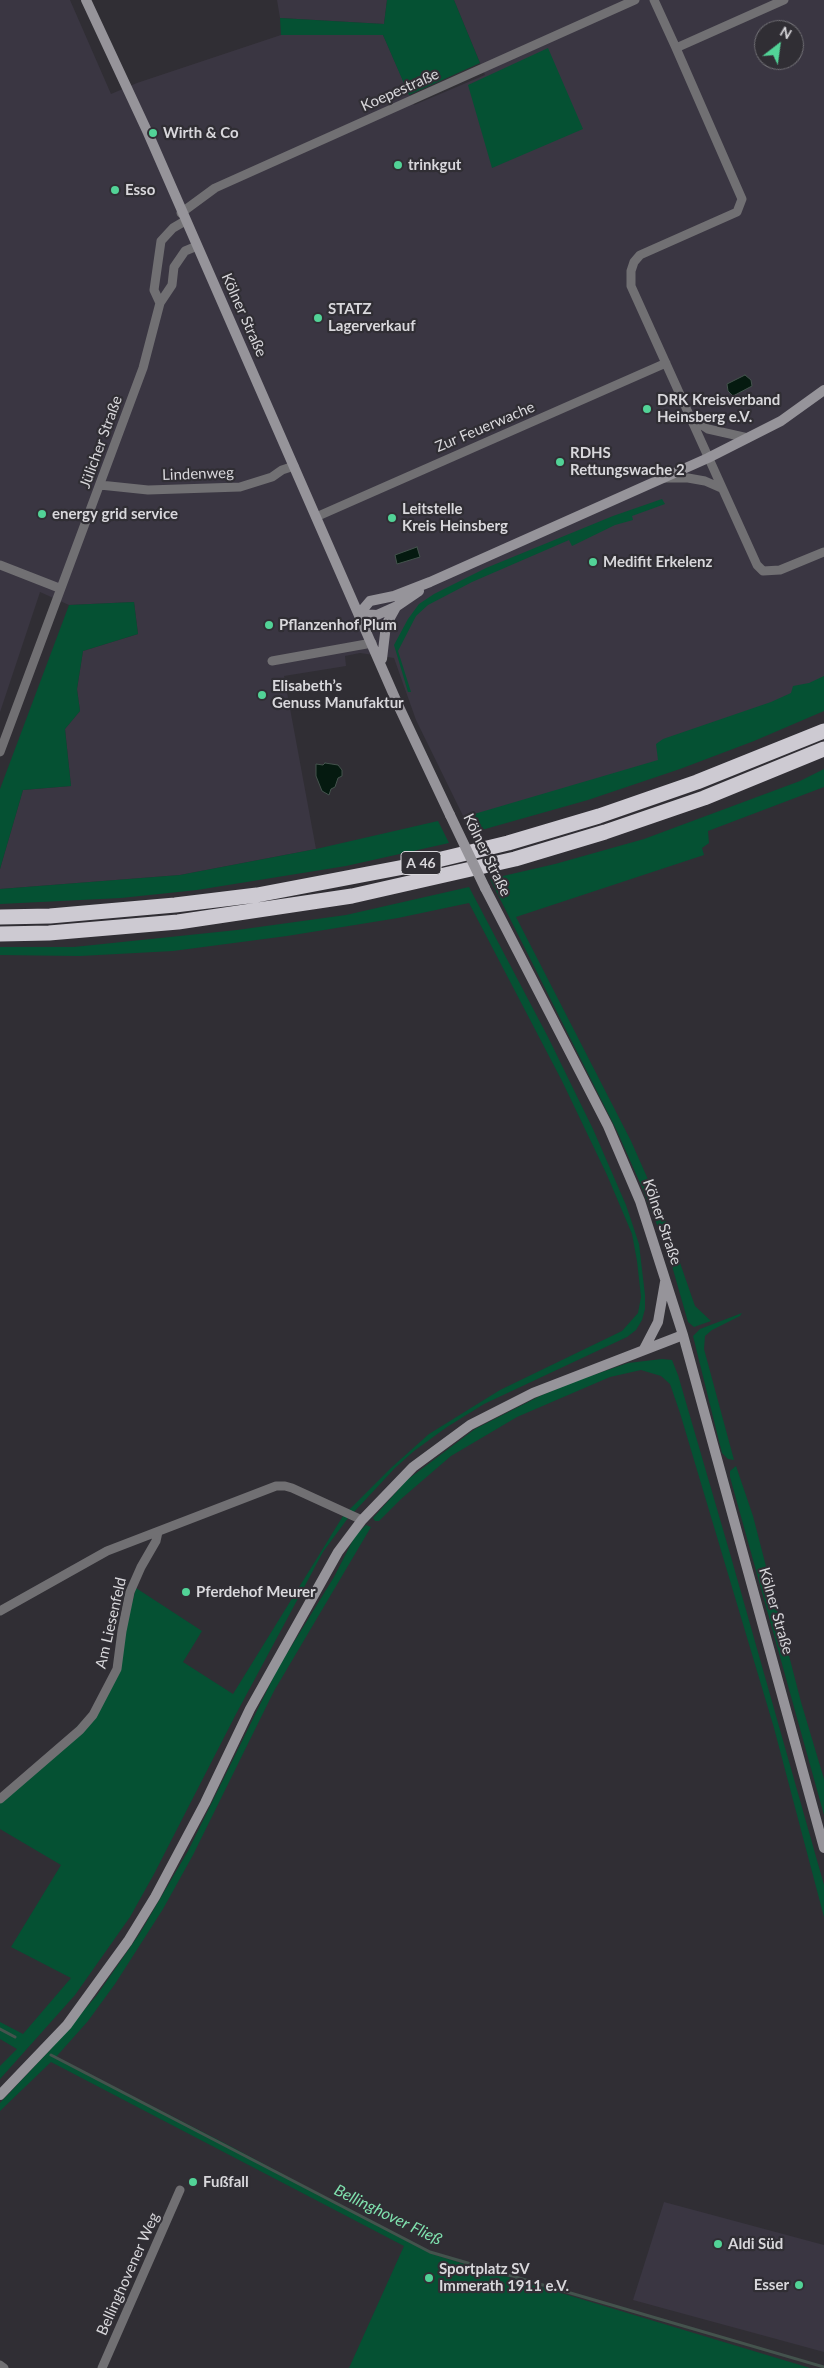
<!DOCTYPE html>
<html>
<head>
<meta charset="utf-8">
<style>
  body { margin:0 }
  #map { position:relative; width:824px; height:2368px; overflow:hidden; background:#302e34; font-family:Lato,sans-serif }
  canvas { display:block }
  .north { position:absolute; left:754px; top:20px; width:50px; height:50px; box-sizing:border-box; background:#302e34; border:1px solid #737277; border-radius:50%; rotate:30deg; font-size:14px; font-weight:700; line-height:20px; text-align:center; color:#d8d7db }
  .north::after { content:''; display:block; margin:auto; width:18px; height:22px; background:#52d397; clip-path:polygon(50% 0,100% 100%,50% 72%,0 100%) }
</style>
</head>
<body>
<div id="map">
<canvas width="824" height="2368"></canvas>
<div class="north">N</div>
</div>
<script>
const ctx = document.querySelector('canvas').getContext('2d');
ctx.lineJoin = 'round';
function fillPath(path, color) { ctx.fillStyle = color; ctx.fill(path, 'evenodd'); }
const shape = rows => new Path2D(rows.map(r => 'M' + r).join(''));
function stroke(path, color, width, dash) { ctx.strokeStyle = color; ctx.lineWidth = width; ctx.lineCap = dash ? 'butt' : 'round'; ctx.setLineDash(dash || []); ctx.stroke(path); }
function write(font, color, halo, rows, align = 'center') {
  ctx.font = font + ' Lato,sans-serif'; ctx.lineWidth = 4.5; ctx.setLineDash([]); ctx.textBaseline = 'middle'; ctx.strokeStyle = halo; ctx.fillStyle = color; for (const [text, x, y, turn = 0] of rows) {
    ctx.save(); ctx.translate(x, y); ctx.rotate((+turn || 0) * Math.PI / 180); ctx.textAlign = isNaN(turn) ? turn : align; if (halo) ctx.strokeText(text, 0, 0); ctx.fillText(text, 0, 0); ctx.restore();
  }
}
const built = shape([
  [0,0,70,0,111,94,137,83,281,35,383,35,414,105,485,75,454,0,824,0,824,707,469,828,416,720,394,658,360,653,345,656,346,666,284,676,316,849,180,875,0,889,0,869,23,790,71,786,65,729,80,711,77,689,83,651,138,634,134,602,69,605,40,592,0,712],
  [764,30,794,30,794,60,764,60],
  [277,0,387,0,384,24,280,18],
  [664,2202,824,2245,824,2352,633,2300]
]);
const green = shape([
  [387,0,454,0,480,63,409,95,383,35,281,35,280,18,384,24],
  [548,48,583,129,492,168,468,85],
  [662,499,665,504,632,516,633,520,615,525,572,546,569,540,472,582,428,605,416,616,398,651,411,692,408,692,394,645,408,619,419,604,434,594,486,568,613,516],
  [134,602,138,634,83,651,77,689,80,711,65,729,71,786,23,790,0,869,0,789,69,605],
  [824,676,824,711,754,741,680,769,588,800,471,833,464,817,658,760,656,744,663,739,771,702,791,693,793,686,809,683],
  [824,769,824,787,708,831,709,843,702,848,704,855,516,917,631,1141,662,1211,695,1306,711,1321,694,1327,688,1322,668,1252,641,1185,617,1131,490,879,555,864,644,839,800,781],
  [438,821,449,843,346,866,197,890,121,898,0,904,0,889,180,875,316,849],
  [469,887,548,1037,593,1129,626,1205,639,1244,645,1295,645,1309,642,1320,636,1330,627,1337,484,1404,447,1427,414,1451,395,1468,353,1513,348,1511,392,1467,429,1434,500,1390,622,1331,638,1313,641,1297,637,1261,632,1234,607,1175,562,1081,469,903,398,918,287,936,173,951,80,956,0,955,0,947,74,947,237,930,346,915],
  [742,1313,740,1316,712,1330,705,1336,704,1349,734,1460,728,1459,722,1453,693,1336,700,1329],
  [662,1359,672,1360,678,1375,731,1557,824,1885,824,1917,774,1728,680,1413,670,1384,661,1376,641,1370,610,1377,517,1417,451,1456,401,1499,379,1521,375,1521,373,1518,407,1480,475,1429,540,1396,573,1382,628,1363],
  [736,1466,753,1516,801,1702,824,1779,824,1815,730,1477,730,1471],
  [343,1516,348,1518,323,1552,236,1714,154,1874,130,1917,75,1995,0,2079,0,2066,17,2049,0,2039,0,2022,23,2034,71,1978,11,1947,61,1865,0,1829,0,1801,34,1772,108,1694,136,1588,202,1631,183,1662,233,1694],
  [366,1525,371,1527,274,1691,193,1855,163,1909,115,1984,88,2021,56,2057,228,2145,435,2255,810,2368,349,2368,404,2246,51,2062,0,2111,0,2103,50,2050,97,1995,140,1933,188,1851,278,1668,334,1577,355,1536]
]);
const water = shape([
  [745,375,751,380,752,386,733,396,728,391,727,384,745,375],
  [417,547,420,557,397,564,395,555,417,547],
  [325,763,338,765,342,770,342,776,338,778,335,787,331,789,329,795,322,791,316,776,316,764,323,765,325,763]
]);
const stream = shape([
  [0,2029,15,2037],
  [51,2055,430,2252,824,2367]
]);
const minor = shape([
  [654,0,676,48,784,0],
  [676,48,742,199,737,212,640,255,634,262,631,271,631,286,757,565,763,571,780,570,824,552],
  [181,213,215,188,635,0],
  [160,303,154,290,161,241,173,228,185,221],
  [690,417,708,429,748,438],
  [664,478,688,478,705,481,721,488],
  [100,485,148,490,240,487,272,477,282,470,294,466],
  [316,517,666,363],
  [0,565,59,588],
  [272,661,372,643],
  [0,752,143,368,160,303,172,285,174,267,185,251,197,246],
  [0,1611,107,1551,276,1486,285,1486,292,1488,362,1520],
  [0,1799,80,1730,93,1715,117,1669,122,1631,130,1592,141,1567,156,1541,158,1532],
  [0,2365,4,2368],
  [102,2368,180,2190]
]);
const secondary = shape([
  [86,0,148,133,399,707,450,815],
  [359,614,370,601,394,596,430,582,708,458,781,421,824,390],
  [359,614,377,615,397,606,419,591],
  [382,659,386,625,396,607],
  [485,888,608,1126,640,1201,683,1335,824,1848],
  [644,1349,658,1322,665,1282],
  [0,2095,67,2025,128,1941,155,1897,205,1803,250,1709,287,1643,338,1552,362,1520,413,1467,470,1425,533,1393,683,1335]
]);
const motorway = shape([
  [0,917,50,916,175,905,257,895,425,863,508,843,599,816,697,782,824,731],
  [0,934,49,933,178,922,352,896,515,859,605,832,704,798,824,749]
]);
const secondaryBridge = shape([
  [450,815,485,888]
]);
const markers = [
  [153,133,5,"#52d397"],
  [398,165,5,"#52d397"],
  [115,190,5,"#52d397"],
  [318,318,5,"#52d397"],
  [647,409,5,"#52d397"],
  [560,462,5,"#52d397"],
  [42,514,5,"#52d397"],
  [392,518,5,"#52d397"],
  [593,562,5,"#52d397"],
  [269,625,5,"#52d397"],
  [262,695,5,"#52d397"],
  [186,1592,5,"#52d397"],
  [193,2182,5,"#52d397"],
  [718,2244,5,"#52d397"],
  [429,2278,5,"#52d397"],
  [799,2285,5,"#52d397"]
];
const shields = [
  [421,863,40]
];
const shieldNames = [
  ["A 46",421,863]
];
const streetNames = [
  ["Koepestraße",400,90,-24],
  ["Kölner Straße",244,315,66],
  ["Zur Feuerwache",485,427,-23],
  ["Jülicher Straße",101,442,-70],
  ["Lindenweg",198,474,-2],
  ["Kölner Straße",487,855,64],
  ["Kölner Straße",662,1222,71],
  ["Kölner Straße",776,1611,74],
  ["Am Liesenfeld",111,1623,-77],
  ["Bellinghovener Weg",128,2274,-66]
];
const poiNames = [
  ["Wirth & Co",163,133],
  ["trinkgut",408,165],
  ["Esso",125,190],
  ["STATZ",328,309],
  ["Lagerverkauf",328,326],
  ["DRK Kreisverband",657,400],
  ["Heinsberg e.V.",657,417],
  ["RDHS",570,453],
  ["Rettungswache 2",570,470],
  ["Leitstelle",402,509],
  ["Kreis Heinsberg",402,526],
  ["energy grid service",52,514],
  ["Medifit Erkelenz",603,562],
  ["Pflanzenhof Plum",279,625],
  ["Elisabeth’s",272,686],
  ["Genuss Manufaktur",272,703],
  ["Pferdehof Meurer",196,1592],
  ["Fußfall",203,2182],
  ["Aldi Süd",728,2244],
  ["Sportplatz SV",439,2269],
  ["Immerath 1911 e.V.",439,2286],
  ["Esser",789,2285,"right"]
];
const waterNames = [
  ["Bellinghover Fließ",388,2215,26]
];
fillPath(built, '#3a3642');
fillPath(green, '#055133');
fillPath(water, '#051a10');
stroke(water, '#44534d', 1);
stroke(stream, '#44534d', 3);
stroke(minor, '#717073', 9);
stroke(secondary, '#96949a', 10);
stroke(motorway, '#cdcad2', 15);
stroke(secondaryBridge, '#96949a', 10);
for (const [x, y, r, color] of markers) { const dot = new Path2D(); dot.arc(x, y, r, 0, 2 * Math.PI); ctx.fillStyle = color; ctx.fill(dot); stroke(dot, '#302e34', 2); }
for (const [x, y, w] of shields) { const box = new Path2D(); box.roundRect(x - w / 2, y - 11.5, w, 23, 4); ctx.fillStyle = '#302e34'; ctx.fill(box); stroke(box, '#d8d7db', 1); }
write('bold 14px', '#d8d7db', null, shieldNames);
write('15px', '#d8d7db', '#302e34', streetNames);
write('bold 15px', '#d8d7db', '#302e34', poiNames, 'left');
write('italic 16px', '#7fe1ae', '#302e34', waterNames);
</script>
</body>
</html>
